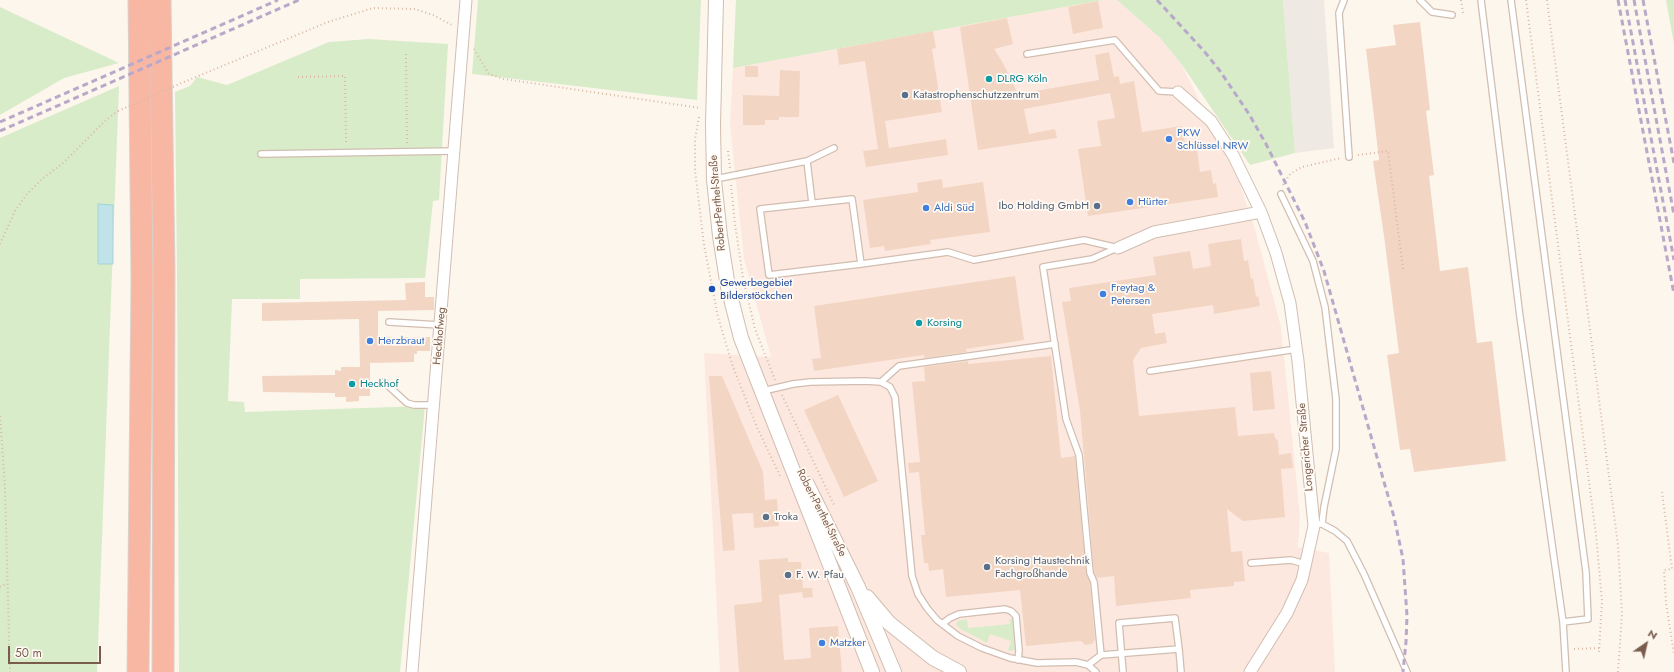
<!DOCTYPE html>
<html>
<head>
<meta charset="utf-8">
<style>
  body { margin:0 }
  #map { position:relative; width:1674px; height:672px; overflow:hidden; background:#fdf6ec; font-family:Jost,sans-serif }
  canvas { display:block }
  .north { position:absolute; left:1626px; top:624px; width:40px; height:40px; -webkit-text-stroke:3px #fffaf3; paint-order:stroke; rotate:34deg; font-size:11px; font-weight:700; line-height:16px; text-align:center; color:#7a5c4d }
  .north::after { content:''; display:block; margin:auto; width:14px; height:18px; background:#7a5c4d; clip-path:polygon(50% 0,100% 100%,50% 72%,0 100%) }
  .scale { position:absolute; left:8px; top:646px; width:93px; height:18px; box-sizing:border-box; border:2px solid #7a5c4d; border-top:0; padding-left:5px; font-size:12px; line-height:14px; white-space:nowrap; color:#7a5c4d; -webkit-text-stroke:3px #fffaf3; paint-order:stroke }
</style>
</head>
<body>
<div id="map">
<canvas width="1674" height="672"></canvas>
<div class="north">N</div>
<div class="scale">50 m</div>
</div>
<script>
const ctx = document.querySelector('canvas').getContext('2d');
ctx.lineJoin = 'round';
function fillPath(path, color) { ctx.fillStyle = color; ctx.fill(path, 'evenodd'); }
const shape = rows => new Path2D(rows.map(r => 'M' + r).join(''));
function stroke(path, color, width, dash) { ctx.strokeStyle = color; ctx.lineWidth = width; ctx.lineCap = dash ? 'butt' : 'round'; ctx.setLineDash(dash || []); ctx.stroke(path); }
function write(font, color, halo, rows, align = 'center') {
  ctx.font = font + ' Jost,sans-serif'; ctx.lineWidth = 3.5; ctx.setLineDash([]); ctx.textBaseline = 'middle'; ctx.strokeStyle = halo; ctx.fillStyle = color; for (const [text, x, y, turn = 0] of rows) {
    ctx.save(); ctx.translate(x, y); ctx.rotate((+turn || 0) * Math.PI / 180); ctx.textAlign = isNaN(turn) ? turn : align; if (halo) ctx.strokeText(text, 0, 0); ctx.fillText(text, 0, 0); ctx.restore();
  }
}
const commercial = shape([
  [1103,0,1117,0,1160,38,1182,65,1239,182,1255,229,1281,327,1300,516,1298,547,1329,553,1335,672,720,672,704,353,771,357,744,259,730,124,733,68]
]);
const industrial = shape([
  [1283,0,1324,0,1334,148,1295,153]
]);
const green = shape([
  [478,0,701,0,697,100,472,74],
  [736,0,1103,0,733,68],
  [1117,0,1283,0,1295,153,1250,165,1182,65,1160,38],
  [1666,0,1674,0,1674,44],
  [0,7,119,63,64,78,0,115],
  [369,39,448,44,439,200,433,201,425,278,300,279,300,299,232,299,228,401,244,402,245,412,425,406,400,672,179,672,177,271,175,92,190,86,197,77,227,85,329,42],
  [119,86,97,672,0,672,0,138],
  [967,619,968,628,1010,624,1009,619,1012,619,1014,621,1015,650,1011,651,1008,650,1011,641,990,634,987,643,959,628,956,624,958,621]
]);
const water = shape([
  [98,204,113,205,113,264,98,264,98,204]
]);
const building = shape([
  [1098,1,1103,28,1073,34,1068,7],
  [1007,18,1013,44,994,49,1003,63,1018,94,1099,80,1095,55,1109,52,1114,77,1119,76,1120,84,1134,81,1142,132,1182,126,1185,143,1196,142,1200,172,1211,170,1213,184,1216,183,1218,197,1088,216,1078,149,1101,146,1097,121,1115,118,1110,93,1024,109,1029,134,1055,129,1057,138,978,150,960,27],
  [1420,22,1430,110,1426,111,1434,175,1429,176,1440,271,1468,267,1477,343,1492,341,1506,461,1414,472,1410,449,1400,450,1387,355,1399,353,1384,236,1373,161,1379,160,1366,49,1396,45,1393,25],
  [933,31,936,48,932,49,942,112,885,121,889,148,946,139,948,155,866,167,863,151,878,149,865,61,839,65,837,49],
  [745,66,758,66,758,77,745,77],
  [780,70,800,71,799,117,779,117,779,120,765,120,765,125,743,125,743,95,779,96],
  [942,179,943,188,983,182,990,232,930,240,931,244,885,251,884,246,870,248,863,200,918,192,917,183],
  [1241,239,1244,261,1248,260,1251,279,1253,278,1256,297,1258,296,1260,306,1214,314,1213,305,1152,314,1155,334,1165,332,1167,343,1141,348,1133,360,1139,416,1235,407,1238,436,1274,433,1275,438,1278,441,1279,455,1291,453,1293,468,1281,469,1285,517,1243,521,1227,509,1231,552,1242,551,1245,581,1234,582,1234,586,1190,590,1191,598,1116,606,1114,576,1097,578,1094,572,1080,411,1062,302,1071,301,1069,288,1156,275,1153,257,1190,251,1193,269,1211,266,1208,244],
  [1015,276,1024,340,966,349,967,352,924,358,924,355,814,371,812,359,821,358,814,306],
  [425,282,425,297,434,297,434,310,378,311,378,337,430,337,430,351,417,351,417,354,414,354,414,362,370,363,370,396,359,396,359,401,346,402,346,397,335,397,335,393,263,392,262,376,335,375,335,370,341,371,341,367,360,367,359,319,262,321,262,303,406,300,405,283],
  [1051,356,1061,458,1075,456,1086,573,1090,583,1095,640,1092,644,1085,645,1081,641,1026,646,1020,590,946,597,943,569,929,571,928,563,924,563,921,535,925,535,919,472,909,473,908,463,920,462,912,382,925,381,924,367,968,361,968,364],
  [1271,371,1275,409,1253,411,1250,373],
  [709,376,722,376,763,472,765,500,777,499,779,526,754,528,753,513,732,514,735,550,723,551],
  [838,395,878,481,844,497,804,410],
  [788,558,788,562,801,562,803,588,812,588,813,597,803,598,802,592,779,595,784,660,811,658,809,628,838,626,842,672,739,672,734,605,762,602,759,560]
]);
const path = shape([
  [1461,0,1463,13],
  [1526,0,1596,535,1602,601,1599,652],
  [1547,0,1618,545,1622,614,1618,672],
  [474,49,489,74,504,79,700,108],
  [406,54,407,143],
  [298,77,345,76,346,143],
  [184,82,328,22,373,8,415,9,433,15,452,25],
  [699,117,695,139,695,170,704,245,718,317,732,364,756,425,781,478],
  [728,151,730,168],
  [1358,155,1388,151,1403,269],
  [731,185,735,224,743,278,755,329,775,380],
  [1283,185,1290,174,1302,167,1341,158],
  [0,244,15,211,27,194,42,179,63,163,107,119,118,111],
  [782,395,835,507],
  [0,416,5,487,10,672],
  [1662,492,1672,569,1664,570,1666,603,1674,654],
  [0,587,7,583],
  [1574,649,1599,648]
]);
const service = shape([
  [1344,0,1339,13,1349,157],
  [1420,0,1432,12,1452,15],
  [1481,0,1520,317,1563,622,1566,672],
  [1511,0,1586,572,1588,619,1563,622],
  [1027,54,1115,40,1159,91,1178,92],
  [261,154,454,151],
  [807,161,812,203],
  [715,179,807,161,834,148],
  [1281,194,1313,261,1325,307,1336,399,1336,449,1324,507,1322,524],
  [861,264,852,199,760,209,769,275,861,264,948,252,974,260,1084,240,1118,248],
  [389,322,440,325],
  [1150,371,1297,349],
  [384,382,407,403,414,405,434,405],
  [881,382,899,366,1055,344],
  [763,391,793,384,810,382,865,381,881,382,890,387,895,397,912,576,918,594,927,608,937,620,958,636,982,648,1010,658,1037,663,1076,662,1088,665,1096,672],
  [1320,524,1322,524,1335,531,1347,541,1364,574,1407,672],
  [1251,563,1291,560,1305,564],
  [942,624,950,618,959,614,1005,609,1011,611,1016,616,1019,651,1018,660],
  [1101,655,1094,582,1090,573,1079,455,1066,419,1043,267,1092,259,1117,248],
  [1088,665,1101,655,1179,649,1181,672],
  [1123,672,1119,623,1175,618,1179,649]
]);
const minor = shape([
  [1178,92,1211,121,1233,155,1261,212,1276,253,1290,303,1298,361,1314,526,1302,580,1287,613,1250,672],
  [1118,248,1154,232,1261,212],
  [412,672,466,0]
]);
const tertiary = shape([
  [716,0,713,125,714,180,720,236,728,287,741,338,872,672],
  [807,484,858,587,894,672],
  [867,597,889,623,933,658,959,672]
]);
const motorway = shape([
  [160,0,164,271,163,672],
  [138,672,142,280,139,0]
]);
const rail = shape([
  [1157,0,1204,51,1220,71,1249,114,1266,144,1305,222,1324,271,1394,517,1403,559,1407,616,1406,642,1403,672],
  [1618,0,1674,294],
  [1625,0,1674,260],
  [1634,0,1674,215],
  [1643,0,1674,163],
  [0,122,278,0],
  [0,131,299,0]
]);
const pathBridge = shape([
  [118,111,184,82]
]);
const markers = [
  [989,79,4,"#0f9aa8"],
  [905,95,4,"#5c6f8a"],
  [1169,139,4,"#3f7fe0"],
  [1130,202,4,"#3f7fe0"],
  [1097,206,4,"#5c6f8a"],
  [926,208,4,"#3f7fe0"],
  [712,289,4,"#1a4fb4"],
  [1103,294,4,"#3f7fe0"],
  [919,323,4,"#0f9aa8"],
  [370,341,4,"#3f7fe0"],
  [352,384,4,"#0f9aa8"],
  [766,517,4,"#5c6f8a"],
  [987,567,4,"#5c6f8a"],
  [788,575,4,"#5c6f8a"],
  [822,643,4,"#3f7fe0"]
];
const cultureNames = [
  ["DLRG Köln",997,79],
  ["Korsing",927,323],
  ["Heckhof",360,384]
];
const serviceNames = [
  ["Katastrophenschutzzentrum",913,95],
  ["Ibo Holding GmbH",1089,206,"right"],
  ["Troka",774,517],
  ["Korsing Haustechnik",995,561],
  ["Fachgroßhande",995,574],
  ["F. W. Pfau",796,575]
];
const shopNames = [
  ["PKW",1177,133],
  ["Schlüssel NRW",1177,146],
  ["Hürter",1138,202],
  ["Aldi Süd",934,208],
  ["Freytag &",1111,288],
  ["Petersen",1111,301],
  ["Herzbraut",378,341],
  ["Matzker",830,643]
];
const streetNames = [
  ["Robert-Perthel-Straße",718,203,-95],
  ["Heckhofweg",440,336,-85],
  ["Longericher Straße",1306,447,-95],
  ["Robert-Perthel-Straße",821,513,63]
];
const transitNames = [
  ["Gewerbegebiet",720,283],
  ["Bilderstöckchen",720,296]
];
fillPath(commercial, '#fde8e0');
fillPath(industrial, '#efe9e4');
fillPath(green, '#d8ecc9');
fillPath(water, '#bfe3e8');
stroke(water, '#a5d3da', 1);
fillPath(building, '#f3d5c3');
stroke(service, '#d1beb0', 8);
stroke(minor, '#d1beb0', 13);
stroke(tertiary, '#d1beb0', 16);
stroke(motorway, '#dad1cd', 23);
stroke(path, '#d9b8a5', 2, [1, 3]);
stroke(service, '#fff', 5.5);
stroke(minor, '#fff', 11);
stroke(tertiary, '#fff', 14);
stroke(motorway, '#f7b7a3', 21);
stroke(rail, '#b9a8c9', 3, [6, 4]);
stroke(pathBridge, '#d9b8a5', 2, [1, 3]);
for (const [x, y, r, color] of markers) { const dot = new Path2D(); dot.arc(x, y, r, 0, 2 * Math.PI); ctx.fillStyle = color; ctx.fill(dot); stroke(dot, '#fffaf3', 1.5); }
write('11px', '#0d838f', '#fffaf3', cultureNames, 'left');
write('11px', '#4e5e75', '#fffaf3', serviceNames, 'left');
write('11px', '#366cbe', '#fffaf3', shopNames, 'left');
write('11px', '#7a5c4d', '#fffaf3', streetNames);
write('11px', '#164399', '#fffaf3', transitNames, 'left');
</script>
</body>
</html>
